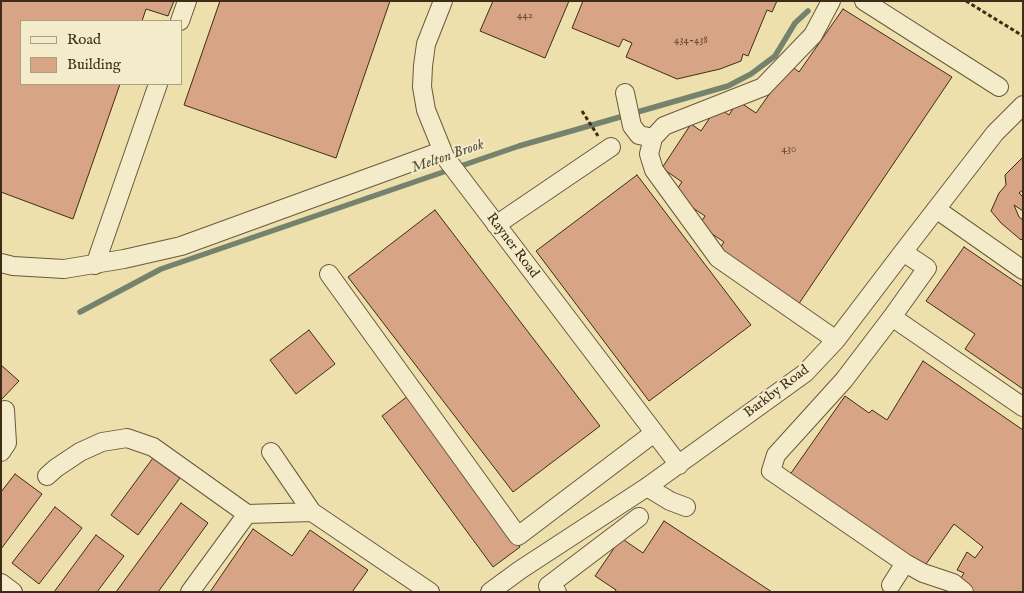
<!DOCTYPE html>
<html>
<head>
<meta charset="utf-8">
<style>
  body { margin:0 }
  #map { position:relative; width:1024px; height:593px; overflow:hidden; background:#ede0ac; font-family:"IM FELL English",serif }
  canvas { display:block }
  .frame { position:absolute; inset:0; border:2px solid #3f2c17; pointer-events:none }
  .legend { position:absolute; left:20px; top:20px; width:162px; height:65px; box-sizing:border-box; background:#f3ebc9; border:1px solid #ab9f82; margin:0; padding:6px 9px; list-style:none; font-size:15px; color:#3f2c17 }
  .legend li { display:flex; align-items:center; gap:10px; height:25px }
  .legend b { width:25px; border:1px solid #ab9f82 }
</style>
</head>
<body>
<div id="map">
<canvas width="1024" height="593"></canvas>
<div class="frame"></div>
<ul class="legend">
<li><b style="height:6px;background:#f3ebc9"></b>Road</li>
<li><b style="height:14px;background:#d7a586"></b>Building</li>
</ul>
</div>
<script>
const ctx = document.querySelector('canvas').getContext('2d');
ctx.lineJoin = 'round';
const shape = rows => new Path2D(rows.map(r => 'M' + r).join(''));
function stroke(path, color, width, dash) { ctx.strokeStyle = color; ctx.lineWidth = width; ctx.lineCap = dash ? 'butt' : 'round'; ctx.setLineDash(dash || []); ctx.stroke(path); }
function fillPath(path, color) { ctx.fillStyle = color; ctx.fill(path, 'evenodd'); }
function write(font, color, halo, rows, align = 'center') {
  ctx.font = font + ' "IM FELL English",serif'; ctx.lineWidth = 4; ctx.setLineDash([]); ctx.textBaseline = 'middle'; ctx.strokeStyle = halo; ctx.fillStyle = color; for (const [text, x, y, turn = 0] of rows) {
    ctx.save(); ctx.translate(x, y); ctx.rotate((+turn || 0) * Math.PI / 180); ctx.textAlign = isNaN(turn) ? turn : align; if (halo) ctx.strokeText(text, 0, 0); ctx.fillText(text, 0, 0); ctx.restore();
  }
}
const stream = shape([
  [80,312,161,269,519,146,728,86,751,74,775,56,795,23,808,11]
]);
const building = shape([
  [1,1,174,1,168,16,146,9,142,21,21,21,21,84,120,84,73,219,1,192,1,1],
  [220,1,390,1,336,158,184,105,220,1],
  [493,1,569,1,545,58,480,31,493,1],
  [583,1,777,1,772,12,767,10,748,56,743,54,741,61,720,69,677,79,626,57,632,43,623,39,619,47,572,28,583,1],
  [843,9,952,77,798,305,718,251,724,242,699,225,705,216,684,202,686,199,675,192,682,182,662,168,691,124,701,131,717,107,729,115,738,101,756,113,790,65,799,72,843,9],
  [1023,157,1023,190,1019,193,1023,197,1023,211,1014,205,1019,217,1023,220,1023,238,1021,240,1001,223,991,211,999,193,1006,185,1005,175,1023,157],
  [637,175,751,325,649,401,536,251,637,175],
  [435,210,600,426,513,492,348,277,435,210],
  [964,247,1023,287,1023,389,965,349,975,334,926,301,964,247],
  [309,330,335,364,296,394,270,360,309,330],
  [923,361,1023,430,1023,592,973,592,959,581,964,573,957,570,967,552,975,558,983,547,954,524,917,577,782,486,845,396,869,413,872,410,887,420,923,361],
  [1,365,19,381,1,400,1,365],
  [408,396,520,547,493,567,382,416,408,396],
  [153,458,180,478,138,535,111,515,153,458],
  [15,474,42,494,1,549,1,492,15,474],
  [181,503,208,523,158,592,116,592,181,503],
  [55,507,82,528,39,584,12,563,55,507],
  [664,521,772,592,615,592,616,590,595,576,621,538,643,553,664,521],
  [253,529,292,556,310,530,368,570,352,592,210,592,253,529],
  [96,535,124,556,97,592,54,592,96,535]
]);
const path = shape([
  [966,1,1023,36],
  [582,111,598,136]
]);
const minor = shape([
  [443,1,426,44,423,66,422,87,426,110,445,157,679,465],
  [831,1,813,35,763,87,664,126,653,138,649,154,654,170,718,258,836,340],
  [864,1,999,87],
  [180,21,187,1],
  [625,93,632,126,639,135,653,138],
  [936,209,1023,270],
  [496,225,611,147],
  [903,252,927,268,892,317,844,380,776,455,771,471,905,563,923,573,953,583,964,592],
  [1,263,13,266,64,269,124,259,181,246,442,151],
  [95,265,158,84],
  [329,274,518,536,654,433],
  [892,317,1023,407],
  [1,452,7,443,5,410],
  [271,452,312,512],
  [47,476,56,468,80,452,102,442,127,438,153,447,247,514],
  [647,487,670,501,686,507],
  [1,583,13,592],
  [891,585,905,563],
  [190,592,247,514,312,512,430,592],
  [490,592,520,570,647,487,805,373,836,340,903,252,995,133,1023,105],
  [557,592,548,586,639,517]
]);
const numberNames = [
  ["442",525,16],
  ["434-438",691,41],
  ["430",789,150]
];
const streetNames = [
  ["Rayner Road",512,246,53],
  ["Barkby Road",777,392,-37]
];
const waterNames = [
  ["Melton Brook",448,157,-19]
];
stroke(stream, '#75836e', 5.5);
fillPath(building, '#d7a586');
stroke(building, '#3f2c17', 1);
stroke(minor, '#6a593c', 20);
stroke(path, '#3f2c17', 3, [4, 2.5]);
stroke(minor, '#f3ebc9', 18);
write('11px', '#654a33', null, numberNames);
write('14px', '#3f2c17', '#f3ebc9', streetNames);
write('italic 15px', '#56503b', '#f3ebc9', waterNames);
</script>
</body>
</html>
